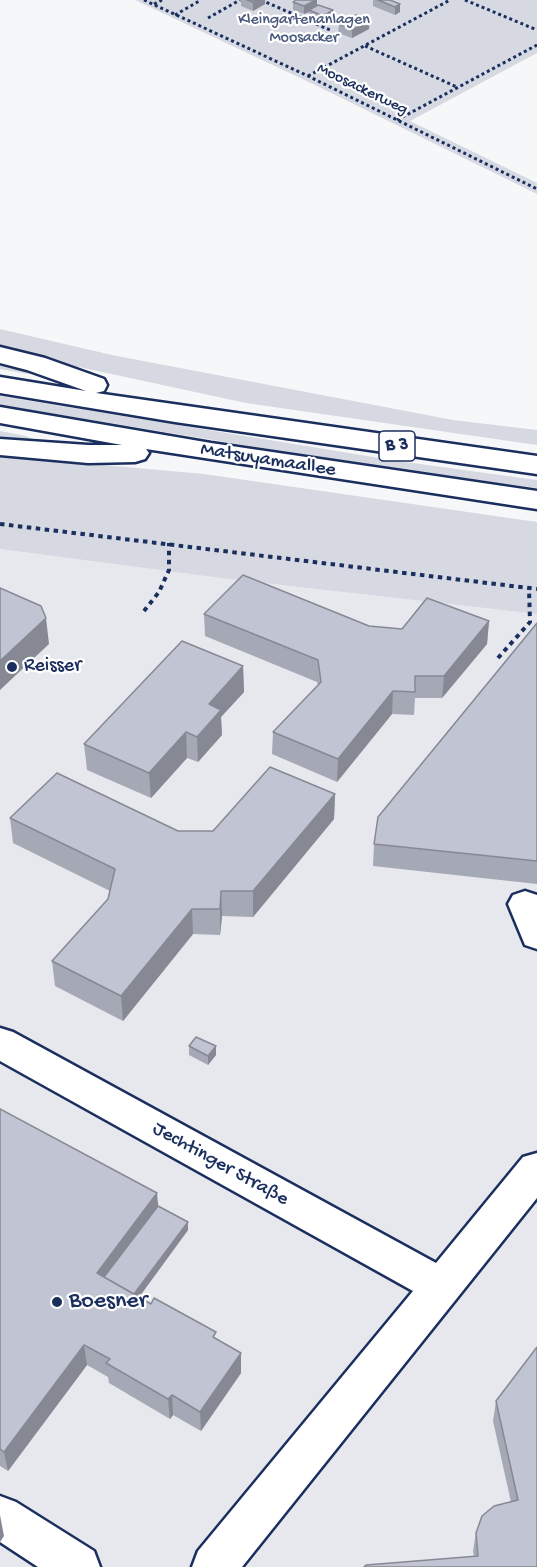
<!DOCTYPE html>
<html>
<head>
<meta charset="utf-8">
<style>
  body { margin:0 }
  canvas { display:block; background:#f6f7f9 }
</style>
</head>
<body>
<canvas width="537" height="1567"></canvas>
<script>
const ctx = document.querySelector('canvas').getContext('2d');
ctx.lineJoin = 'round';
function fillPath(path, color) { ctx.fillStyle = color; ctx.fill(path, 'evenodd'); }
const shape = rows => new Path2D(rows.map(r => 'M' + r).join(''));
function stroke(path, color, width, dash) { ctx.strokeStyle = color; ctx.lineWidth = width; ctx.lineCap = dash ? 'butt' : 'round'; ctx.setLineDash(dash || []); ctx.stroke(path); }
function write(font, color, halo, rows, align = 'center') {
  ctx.font = font + ' "Gochi Hand",sans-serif'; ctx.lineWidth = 4.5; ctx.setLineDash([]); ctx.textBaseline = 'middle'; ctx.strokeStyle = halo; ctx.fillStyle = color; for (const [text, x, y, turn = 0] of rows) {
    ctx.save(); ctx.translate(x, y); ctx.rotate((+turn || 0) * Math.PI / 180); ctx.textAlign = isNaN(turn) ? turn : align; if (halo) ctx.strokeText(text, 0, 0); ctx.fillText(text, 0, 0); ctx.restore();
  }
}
const built = shape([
  [0,549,228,579,537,614,537,1567,0,1567]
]);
const green = shape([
  [135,0,537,0,537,53,410,121,537,183,537,194,315,85],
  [0,329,112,355,453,420,537,430,537,445,246,403,79,367,28,374,0,369],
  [0,396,398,461,537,480,537,488,396,470,0,405],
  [0,431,26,436,81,463,204,474,537,522,537,614,228,579,0,549]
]);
const pathFar1 = shape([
  [144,0,308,76,537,189],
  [261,0,330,30],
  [465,0,537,30],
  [154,4,162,0],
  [175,15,201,0],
  [208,18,240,0],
  [365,46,457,87],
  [308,76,450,0],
  [397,120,537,45]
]);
const path = shape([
  [0,524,537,589],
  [144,611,159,592,169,570,169,543],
  [498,658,530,622,529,588]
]);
const minor = shape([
  [525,891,537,895,537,949,525,945,508,904,513,895,525,891],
  [0,1028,13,1032,436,1263,523,1157,537,1153,537,1198,242,1567,192,1567,198,1551,413,1291,0,1061,0,1028],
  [0,1496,16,1502,94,1551,100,1567,38,1567,0,1542,0,1496]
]);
const highway = shape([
  [0,347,45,358,104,379,107,385,104,391,96,393,537,456,537,474,175,422,0,393,0,377,86,391,27,370,0,363,0,347],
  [0,407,211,443,537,491,537,509,146,449,149,453,145,459,135,462,88,463,0,455,0,439,88,445,122,445,0,423,0,407]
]);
const wall = shape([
  [241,0,265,0,265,4,253,11,241,6],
  [373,0,390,0,400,12,395,15,373,6],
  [293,2,317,5,332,19,323,24,309,18,309,12,304,14,293,10],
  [339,24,369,29,352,38,338,33],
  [204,614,402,629,489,621,487,644,442,698,415,698,414,715,392,714,337,782,272,754,273,732,318,685,317,682,205,636],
  [537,623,537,884,373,866,374,844],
  [243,666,244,692,221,717,222,735,198,762,187,758,151,798,87,770,84,744],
  [335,794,334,819,253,917,222,916,220,935,193,934,123,1021,55,986,52,961,108,899,110,891,13,843,10,818,178,831,213,831],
  [189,1046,216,1055,208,1065,189,1055],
  [0,1109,158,1206,188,1230,139,1297,241,1353,241,1373,201,1431,173,1415,170,1419,109,1383,108,1377,87,1365,8,1471,0,1466],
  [496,1401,537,1567,474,1556,473,1551,476,1533,511,1502,493,1421]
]);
const shadedWall = shape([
  [258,0,265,0,265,4,253,11,253,2],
  [316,0,317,0,317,7,309,10,309,12,304,14,304,6],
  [400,4,400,12,395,15,395,7],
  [333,10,332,19,323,24,323,16],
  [370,21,369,29,352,38,352,30],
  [46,618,49,644,0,690,0,661],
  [489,621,487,644,442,698,444,676],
  [243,666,244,692,221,717,222,735,198,762,197,737,209,704],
  [393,691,392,714,337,782,338,759],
  [186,732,187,758,151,798,149,773],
  [335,794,334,819,253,917,253,891],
  [221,891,222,916,220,935,220,909],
  [192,909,193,934,123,1021,121,996],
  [216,1046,216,1055,208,1065,208,1056],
  [157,1193,159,1214,103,1288,97,1273],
  [188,1222,188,1230,129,1311,128,1302],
  [84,1345,87,1365,8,1471,4,1452],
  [241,1353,241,1373,201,1431,200,1412],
  [172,1395,173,1415,170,1419,168,1399],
  [0,1515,4,1536,0,1542]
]);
const building = shape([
  [247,0,258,0,253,2,247,0],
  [296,0,316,0,304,6,293,2,296,0],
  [378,0,390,0,400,4,395,7,378,0],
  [318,5,333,10,323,16,309,10,318,5],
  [356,15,370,21,352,30,339,24,356,15],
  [243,575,369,626,402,629,427,598,489,621,444,676,415,676,415,692,393,691,338,759,273,732,321,682,318,660,204,614,243,575],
  [0,588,41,606,46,618,0,661,0,588],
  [537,623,537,861,374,844,378,817,537,623],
  [182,641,243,666,209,704,221,710,197,737,186,732,149,773,84,744,182,641],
  [270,767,335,794,253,891,221,891,220,909,192,909,121,996,52,961,108,899,115,869,10,818,57,773,178,831,213,831,270,767],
  [196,1037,216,1046,208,1056,189,1046,196,1037],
  [0,1109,157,1193,97,1273,151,1304,154,1298,216,1332,213,1337,241,1353,200,1412,172,1395,168,1399,106,1363,110,1359,84,1345,4,1452,0,1449,0,1109],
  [158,1206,188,1222,134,1294,104,1277,158,1206],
  [537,1347,537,1567,364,1567,366,1565,478,1556,476,1533,482,1516,494,1506,518,1500,496,1401,537,1347]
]);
const markers = [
  [12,667,6,"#1b2f5e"],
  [57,1302,6,"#1b2f5e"]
];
const farParknames = [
  ["Kleingartenanlagen",304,21],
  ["Moosacker",304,39]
];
const farStreetnames = [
  ["Moosackerweg",362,90,26]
];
const shields = [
  [397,446,36]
];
const shieldNames = [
  ["B 3",397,446]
];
const streetNames = [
  ["Matsuyamaallee",268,461,9],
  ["Jechtinger Straße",220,1165,29]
];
const poiNames = [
  ["Reisser",24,667]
];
const nearPoinames = [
  ["Boesner",69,1302]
];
fillPath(built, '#e6e8ee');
fillPath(green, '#d6d9e2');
stroke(minor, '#1b2f5e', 5);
stroke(highway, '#1b2f5e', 5);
stroke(pathFar1, '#1b2f5e', 3, [3, 3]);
stroke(path, '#1b2f5e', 4, [4.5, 4.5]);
fillPath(minor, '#fff');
fillPath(highway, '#fff');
fillPath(wall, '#a5a9b5');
fillPath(shadedWall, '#868994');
fillPath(building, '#c0c4d3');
stroke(building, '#868994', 1.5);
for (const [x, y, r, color] of markers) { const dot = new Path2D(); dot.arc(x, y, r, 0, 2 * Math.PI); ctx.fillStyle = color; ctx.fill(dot); stroke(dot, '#fff', 2); }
write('16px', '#4a5a7f', '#fff', farParknames);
write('16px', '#1b2f5e', '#fff', farStreetnames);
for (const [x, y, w] of shields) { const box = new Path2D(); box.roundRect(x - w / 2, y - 15, w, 30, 4.5); ctx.fillStyle = '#fff'; ctx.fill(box); stroke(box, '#1b2f5e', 1.5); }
write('bold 18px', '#1b2f5e', null, shieldNames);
write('20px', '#1b2f5e', '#fff', streetNames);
write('20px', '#1b2f5e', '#fff', poiNames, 'left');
write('24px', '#1b2f5e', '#fff', nearPoinames, 'left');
</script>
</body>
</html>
